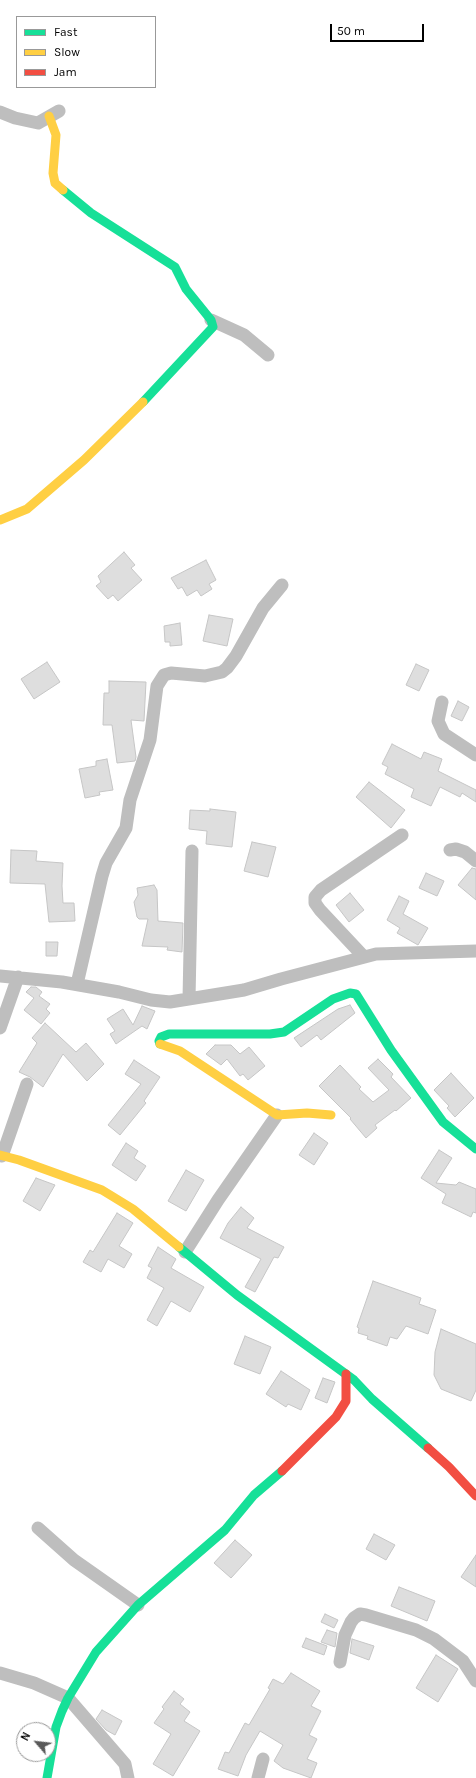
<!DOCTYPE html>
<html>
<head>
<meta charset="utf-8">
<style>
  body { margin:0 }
  #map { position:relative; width:476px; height:1778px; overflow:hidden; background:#fff; font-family:Karla,sans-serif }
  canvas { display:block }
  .legend { position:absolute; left:16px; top:16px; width:140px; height:72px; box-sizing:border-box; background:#fff; border:1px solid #999; margin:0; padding:5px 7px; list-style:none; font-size:12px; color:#000 }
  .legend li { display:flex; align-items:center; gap:8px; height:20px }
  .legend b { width:20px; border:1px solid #999 }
  .north { position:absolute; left:16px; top:1722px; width:40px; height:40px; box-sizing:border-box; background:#fff; border:1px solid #999; border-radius:50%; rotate:298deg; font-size:11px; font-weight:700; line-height:16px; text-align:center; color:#000 }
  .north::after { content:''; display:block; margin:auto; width:14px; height:18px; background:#595959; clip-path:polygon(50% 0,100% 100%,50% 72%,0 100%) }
  .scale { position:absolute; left:330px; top:24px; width:94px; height:18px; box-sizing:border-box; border:2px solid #000; border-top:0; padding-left:5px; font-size:12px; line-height:14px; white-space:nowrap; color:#000; -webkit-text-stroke:3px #fff; paint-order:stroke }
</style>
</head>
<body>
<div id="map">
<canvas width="476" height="1778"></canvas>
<ul class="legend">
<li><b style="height:5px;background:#16e098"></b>Fast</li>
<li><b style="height:5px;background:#ffcf43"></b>Slow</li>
<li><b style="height:5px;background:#f24e42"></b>Jam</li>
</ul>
<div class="north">N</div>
<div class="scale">50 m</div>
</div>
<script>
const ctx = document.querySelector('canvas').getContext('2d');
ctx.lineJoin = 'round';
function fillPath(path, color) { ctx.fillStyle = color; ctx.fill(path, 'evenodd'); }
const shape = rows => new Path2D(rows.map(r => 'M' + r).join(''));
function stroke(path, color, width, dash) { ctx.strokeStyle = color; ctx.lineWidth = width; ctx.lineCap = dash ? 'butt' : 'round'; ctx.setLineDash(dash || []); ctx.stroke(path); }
const building = shape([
  [124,552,135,565,131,568,142,580,118,601,113,595,108,599,96,586,101,582,98,576,124,552],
  [206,560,216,580,209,584,212,589,201,596,197,590,187,596,182,587,178,589,171,578,206,560],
  [209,615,233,619,227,646,203,641,209,615],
  [180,623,182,645,170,646,170,642,165,642,164,626,180,623],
  [47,662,60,682,34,699,21,679,47,662],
  [416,664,429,670,419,691,406,685,416,664],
  [109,681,146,682,144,721,131,720,136,757,135,761,117,763,112,725,103,725,104,693,109,693,109,681],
  [458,701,469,707,462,721,451,716,458,701],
  [392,744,421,759,424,752,442,759,438,771,476,790,476,802,462,793,460,797,440,787,431,806,411,797,414,789,385,774,388,767,382,764,392,744],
  [107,759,113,790,99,792,100,795,85,798,79,769,96,766,96,761,107,759],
  [369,782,405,810,391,828,356,797,369,782],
  [210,809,236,812,232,847,206,844,207,831,189,829,190,810,210,811,210,809],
  [252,842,276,847,268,877,244,871,252,842],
  [11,850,37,851,36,861,63,863,62,886,63,903,74,903,75,921,49,922,45,884,10,883,11,850],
  [472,868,476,869,476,900,458,885,472,868],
  [426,873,444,881,437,896,419,888,426,873],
  [154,885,157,890,158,921,183,923,182,952,167,950,168,947,142,946,148,919,139,919,137,917,134,902,138,895,137,888,154,885],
  [350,893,364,910,349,922,336,905,350,893],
  [399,896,409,901,403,914,428,928,418,945,397,933,400,928,387,920,399,896],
  [46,942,58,942,57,956,46,956,46,942],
  [31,987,36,987,42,992,39,996,50,1004,46,1009,50,1013,41,1024,24,1010,34,998,26,992,31,987],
  [350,1005,355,1013,321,1040,317,1035,301,1047,294,1038,338,1009,350,1005],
  [142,1006,155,1011,147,1029,142,1026,116,1044,110,1034,115,1031,107,1019,123,1009,133,1025,142,1006],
  [45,1023,76,1052,86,1043,104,1064,87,1081,63,1054,43,1087,30,1077,19,1072,37,1043,32,1038,45,1023],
  [215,1045,231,1045,240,1054,249,1047,265,1066,248,1080,243,1074,240,1076,227,1059,221,1065,206,1054,215,1045],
  [378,1059,393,1074,391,1077,411,1098,396,1111,395,1110,375,1125,377,1128,366,1138,350,1119,351,1118,319,1086,340,1065,361,1087,359,1089,373,1102,389,1090,368,1068,378,1059],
  [134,1060,160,1077,144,1101,146,1103,120,1135,108,1125,141,1084,125,1074,134,1060],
  [451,1073,474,1098,455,1117,447,1108,449,1106,434,1090,451,1073],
  [314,1133,328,1143,314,1165,299,1155,314,1133],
  [126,1143,138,1151,134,1158,146,1166,136,1181,112,1165,126,1143],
  [439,1150,452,1158,436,1183,456,1185,459,1182,476,1189,476,1213,473,1212,471,1217,442,1203,446,1194,421,1178,439,1150],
  [186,1170,204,1180,186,1211,168,1201,186,1170],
  [36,1178,55,1185,40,1211,23,1201,36,1178],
  [241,1207,254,1218,247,1228,284,1247,278,1258,274,1257,255,1292,245,1287,261,1259,220,1238,228,1223,241,1207],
  [117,1213,133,1223,119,1246,132,1254,124,1268,108,1259,101,1272,83,1262,90,1250,93,1252,117,1213],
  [158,1247,176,1259,171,1268,204,1287,190,1312,171,1301,157,1326,147,1320,164,1288,147,1278,152,1268,148,1266,158,1247],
  [373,1281,421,1298,419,1304,436,1310,428,1334,406,1326,397,1339,390,1337,387,1346,367,1339,368,1336,358,1333,359,1328,357,1327,373,1281],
  [441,1329,476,1344,476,1390,471,1401,441,1389,434,1375,435,1352,441,1329],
  [245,1336,271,1347,260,1374,234,1364,245,1336],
  [281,1371,310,1390,301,1410,288,1404,286,1407,266,1394,281,1371],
  [323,1378,335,1382,327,1403,315,1398,323,1378],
  [374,1534,395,1545,386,1560,366,1549,374,1534],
  [235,1540,252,1555,231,1578,214,1563,235,1540],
  [476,1555,476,1587,461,1577,476,1555],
  [399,1587,435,1601,427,1621,391,1606,399,1587],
  [325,1614,338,1620,334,1628,321,1622,325,1614],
  [327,1630,337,1633,335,1647,321,1642,327,1630],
  [306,1638,327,1646,324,1655,302,1647,306,1638],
  [352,1639,374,1646,369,1660,350,1653,352,1639],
  [436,1655,458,1669,438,1702,416,1688,436,1655],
  [291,1673,320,1691,311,1706,321,1711,309,1735,317,1739,307,1759,317,1763,311,1778,283,1768,274,1761,283,1745,260,1731,246,1755,238,1776,218,1769,225,1752,229,1753,245,1723,249,1725,270,1689,268,1688,273,1679,283,1684,291,1673],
  [174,1691,184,1699,180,1704,190,1712,184,1721,200,1731,173,1776,153,1764,171,1734,154,1723,164,1709,162,1707,174,1691],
  [102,1710,122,1721,115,1735,106,1730,96,1719,102,1710]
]);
const street = shape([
  [0,112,15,118,38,123,59,111],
  [211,320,244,335,268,355],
  [442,702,438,721,444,734,476,755],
  [450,850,456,849,465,852,476,861],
  [364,957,320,910,315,903,315,897,321,890,402,835],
  [0,976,62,982,119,992,151,1000,170,1002,244,990,281,979,376,954,476,951],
  [77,984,102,876,106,863,126,828,130,800,150,740,157,686,164,675,171,673,205,676,222,672,227,668,236,656,263,608,282,585],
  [189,999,192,851],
  [0,1028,18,977],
  [2,1156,27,1084],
  [185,1252,218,1200,277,1115],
  [38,1528,74,1560,138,1605],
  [340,1662,345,1635,351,1622,354,1618,360,1614,366,1615,416,1630,434,1639,463,1661,476,1681],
  [0,1673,34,1683,68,1698,125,1764,128,1778],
  [258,1778,263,1759]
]);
const fast = shape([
  [63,190,91,213,175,267,186,289,211,320,213,327,143,402],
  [160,1044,159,1041,161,1037,169,1034,270,1034,284,1032,333,999,350,993,356,994,391,1050,443,1122,476,1149],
  [179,1247,237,1295,354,1380,372,1399,428,1448],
  [47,1778,56,1727,62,1711,68,1698,96,1652,138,1605,225,1530,254,1495,282,1471]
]);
const slow = shape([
  [49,116,56,135,53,173,55,183,63,190],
  [0,520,27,509,84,460,143,402],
  [160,1044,180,1051,277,1115,307,1113,331,1115],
  [0,1155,19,1160,102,1190,133,1209,179,1247]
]);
const jam = shape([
  [428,1448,449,1467,476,1496],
  [282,1471,336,1417,346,1401,346,1374]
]);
fillPath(building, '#dedede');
stroke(building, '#c6c6c6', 1);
stroke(street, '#bebebe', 13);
stroke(fast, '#16e098', 9);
stroke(slow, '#ffcf43', 9);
stroke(jam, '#f24e42', 9);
</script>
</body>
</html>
